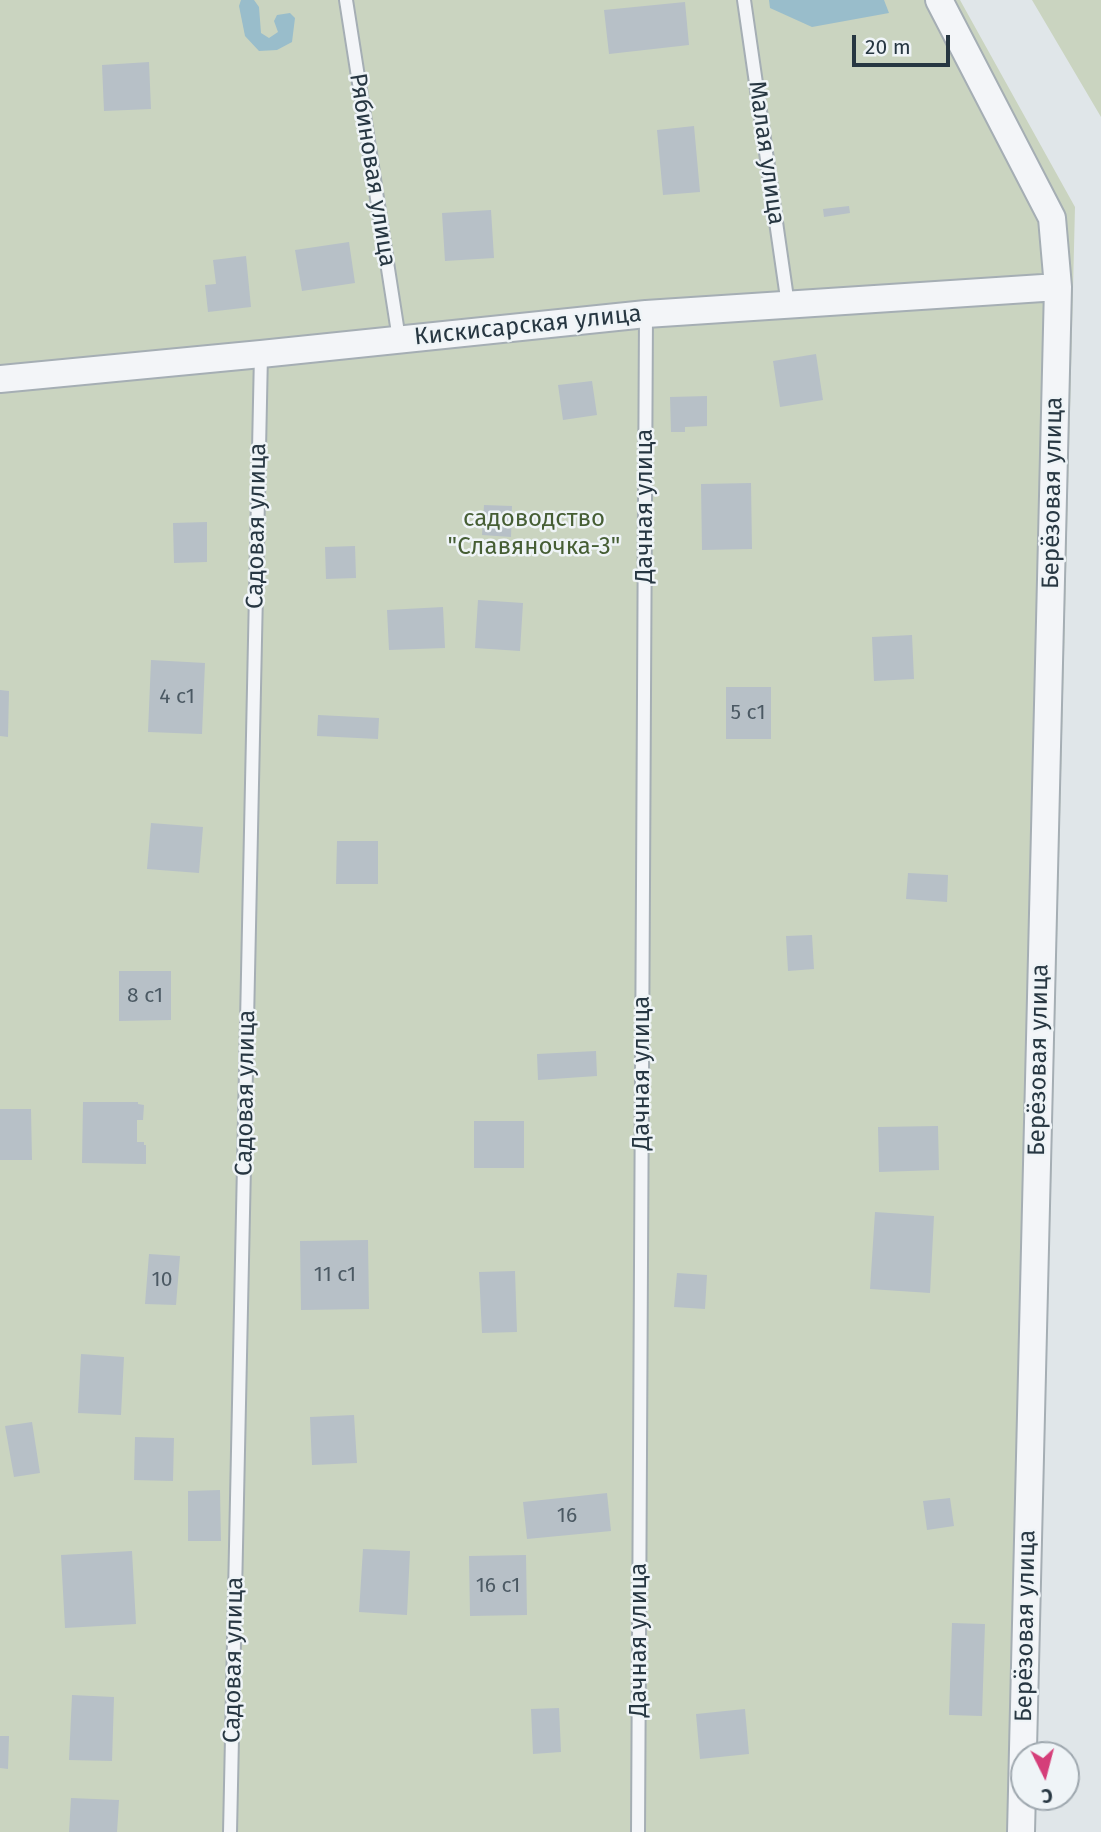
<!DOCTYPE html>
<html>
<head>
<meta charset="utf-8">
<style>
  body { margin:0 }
  #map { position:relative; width:1101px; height:1832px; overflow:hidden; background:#e0e6e9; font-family:"Fira Sans",sans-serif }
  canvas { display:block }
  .north { position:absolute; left:1010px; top:1741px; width:70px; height:70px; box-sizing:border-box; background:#eff4f7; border:2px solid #9fa8af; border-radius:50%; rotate:174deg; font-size:19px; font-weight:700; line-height:28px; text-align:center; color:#273742 }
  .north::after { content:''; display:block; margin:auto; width:24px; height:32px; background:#d53e79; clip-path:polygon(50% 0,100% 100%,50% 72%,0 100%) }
  .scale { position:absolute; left:852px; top:35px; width:98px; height:32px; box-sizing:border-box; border:4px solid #273742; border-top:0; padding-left:9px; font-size:21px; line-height:24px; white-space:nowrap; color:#273742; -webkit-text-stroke:5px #eff4f7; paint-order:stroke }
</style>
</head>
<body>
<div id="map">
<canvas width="1101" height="1832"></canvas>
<div class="north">С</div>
<div class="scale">20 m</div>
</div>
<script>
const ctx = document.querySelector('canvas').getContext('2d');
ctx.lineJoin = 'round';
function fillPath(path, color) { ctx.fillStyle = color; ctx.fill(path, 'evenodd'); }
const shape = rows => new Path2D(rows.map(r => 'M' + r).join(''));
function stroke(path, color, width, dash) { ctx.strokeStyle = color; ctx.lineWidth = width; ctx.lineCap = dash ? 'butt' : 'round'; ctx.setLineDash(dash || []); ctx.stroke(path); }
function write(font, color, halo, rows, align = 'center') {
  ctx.font = font + ' "Fira Sans",sans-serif'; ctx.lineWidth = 5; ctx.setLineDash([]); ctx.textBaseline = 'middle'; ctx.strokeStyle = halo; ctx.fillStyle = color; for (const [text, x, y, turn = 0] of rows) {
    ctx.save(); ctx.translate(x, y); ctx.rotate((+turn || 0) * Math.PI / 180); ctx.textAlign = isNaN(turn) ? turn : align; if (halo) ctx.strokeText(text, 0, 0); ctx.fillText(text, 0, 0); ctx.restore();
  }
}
const green = shape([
  [0,0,960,0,1075,207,1037,1755,1024,1755,1024,1797,1036,1797,1035,1832,0,1832],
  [1032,0,1101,0,1101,117]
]);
const water = shape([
  [241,0,254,0,259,7,261,33,269,38,278,32,274,21,277,15,290,13,295,18,292,42,277,50,259,51,245,36,239,6],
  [769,0,884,0,889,13,812,27,770,8]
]);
const building = shape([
  [685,2,689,45,609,54,604,10],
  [149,62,151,109,104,111,102,65],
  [694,126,700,192,663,195,657,130],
  [849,206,850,213,824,217,823,209],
  [491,210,494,258,445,261,442,213],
  [349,242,355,283,302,291,295,250],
  [246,256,251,307,208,312,205,285,216,284,213,260],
  [816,354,823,400,780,407,773,361],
  [592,381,597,415,563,420,558,385],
  [707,396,707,426,685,427,685,432,671,432,670,397],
  [751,483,752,549,702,550,701,484],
  [484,505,512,506,511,537,482,535],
  [207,522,207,562,174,563,173,523],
  [355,546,356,578,326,579,325,547],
  [478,600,523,603,520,651,475,648],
  [443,607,445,648,389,650,387,610],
  [912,635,914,679,874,681,872,637],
  [151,660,205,663,202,734,148,732],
  [726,687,771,687,771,739,726,739],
  [0,690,9,691,8,737,0,736],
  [318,715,379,718,378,739,317,736],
  [151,823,203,827,199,873,147,869],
  [337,841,378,841,378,884,336,884],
  [908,873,948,875,947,902,906,899],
  [812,935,814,969,788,971,786,936],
  [119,971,171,971,171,1020,119,1021],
  [596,1051,597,1076,538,1080,537,1054],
  [83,1102,138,1102,138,1104,144,1105,143,1120,137,1120,137,1142,144,1142,144,1145,146,1145,146,1164,82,1163],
  [0,1109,31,1109,32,1160,0,1160],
  [474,1121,524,1121,524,1168,474,1168],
  [938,1126,939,1170,879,1172,878,1127],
  [875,1212,934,1216,930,1293,870,1289],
  [368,1240,369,1309,301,1310,300,1241],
  [149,1254,180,1256,176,1305,145,1304],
  [515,1271,517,1332,482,1333,479,1272],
  [677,1273,707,1275,705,1309,674,1307],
  [81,1354,124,1357,121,1415,78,1413],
  [354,1415,357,1463,312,1465,310,1417],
  [32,1422,40,1473,14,1477,5,1426],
  [135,1437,174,1438,173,1481,134,1480],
  [220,1490,221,1541,188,1541,188,1491],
  [607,1493,611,1531,527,1539,523,1502],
  [950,1498,954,1526,927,1530,923,1501],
  [363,1549,410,1551,407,1615,359,1612],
  [132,1551,136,1624,65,1628,61,1555],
  [526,1555,527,1615,470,1616,469,1556],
  [952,1623,985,1624,982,1716,949,1715],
  [72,1695,114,1697,112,1761,69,1760],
  [559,1708,561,1752,533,1754,531,1709],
  [745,1709,749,1754,700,1759,696,1714],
  [0,1736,9,1736,8,1769,0,1768],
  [71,1798,119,1800,117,1832,69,1832]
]);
const service = shape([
  [346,0,399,339],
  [744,0,788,305],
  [230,1832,261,354],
  [638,1832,646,314]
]);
const minor = shape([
  [939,0,1052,218,1058,287,1021,1832],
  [0,379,261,354,646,314,1058,287]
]);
const numberNames = [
  ["4 с1",177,697],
  ["5 с1",748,713],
  ["8 с1",145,996],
  ["11 с1",335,1275],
  ["10",162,1280],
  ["16",567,1516],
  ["16 с1",498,1586]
];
const streetNames = [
  ["Малая улица",766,153,82],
  ["Рябиновая улица",372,170,81],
  ["Кискисарская улица",528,326,-6],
  ["Берёзовая улица",1053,493,-89],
  ["Дачная улица",645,506,-90],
  ["Садовая улица",257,526,-89],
  ["Берёзовая улица",1039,1060,-89],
  ["Дачная улица",642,1073,-90],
  ["Садовая улица",246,1093,-89],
  ["Берёзовая улица",1026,1626,-89],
  ["Дачная улица",639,1640,-90],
  ["Садовая улица",234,1660,-89]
];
const parkNames = [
  ["садоводство",534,519],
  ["\"Славяночка-3\"",534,547]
];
fillPath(green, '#cad4c0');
fillPath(water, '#99bdcb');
fillPath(building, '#b7c0c7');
stroke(service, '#a5aeb4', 16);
stroke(minor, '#a5aeb4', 30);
stroke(service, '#f3f5f8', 12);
stroke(minor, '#f3f5f8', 26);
write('21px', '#4b5963', null, numberNames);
write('24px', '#273742', '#eff4f7', streetNames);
write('24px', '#465e34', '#eff4f7', parkNames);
</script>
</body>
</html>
